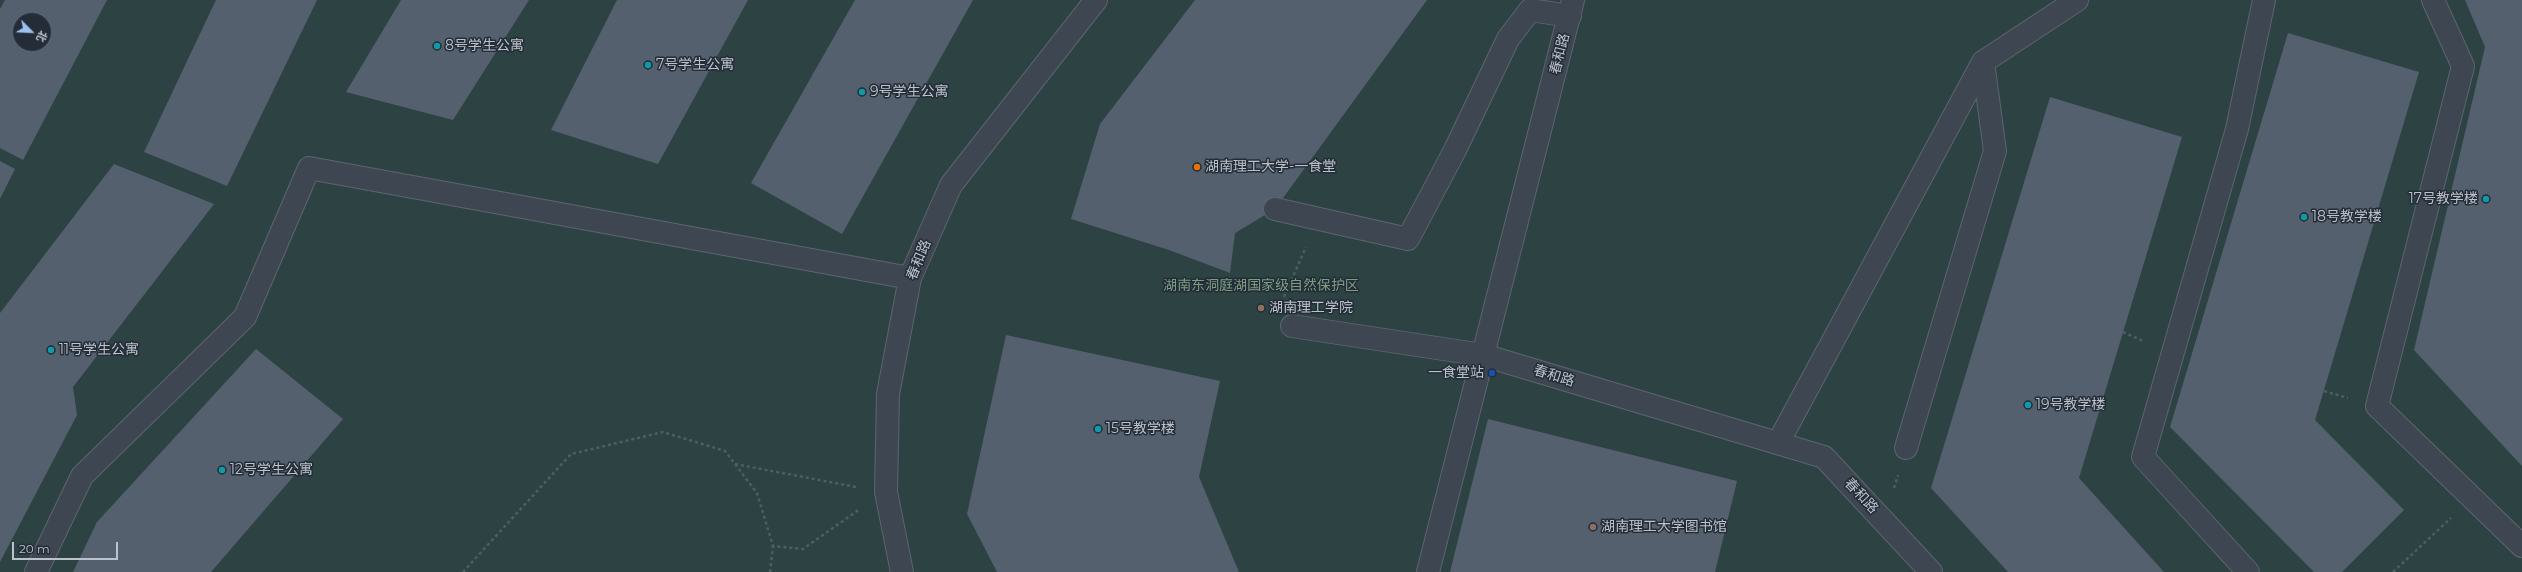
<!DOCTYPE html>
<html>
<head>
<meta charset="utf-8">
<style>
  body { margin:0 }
  #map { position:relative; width:2522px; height:572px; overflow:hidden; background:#2a3541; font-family:Montserrat,"Noto Sans SC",sans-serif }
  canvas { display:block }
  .north { position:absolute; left:12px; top:12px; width:40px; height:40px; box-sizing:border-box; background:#232c37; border:1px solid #606872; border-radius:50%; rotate:114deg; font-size:11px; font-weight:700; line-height:16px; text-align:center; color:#bbc2cb }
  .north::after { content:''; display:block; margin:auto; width:14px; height:18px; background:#9cc0ef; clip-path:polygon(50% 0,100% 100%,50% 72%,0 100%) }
  .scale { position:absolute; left:12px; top:542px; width:106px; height:18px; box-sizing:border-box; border:2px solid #bbc2cb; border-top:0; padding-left:5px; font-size:12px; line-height:14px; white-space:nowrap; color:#bbc2cb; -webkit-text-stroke:3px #232c37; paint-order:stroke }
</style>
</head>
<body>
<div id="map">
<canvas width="2522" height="572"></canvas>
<div class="north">北</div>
<div class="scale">20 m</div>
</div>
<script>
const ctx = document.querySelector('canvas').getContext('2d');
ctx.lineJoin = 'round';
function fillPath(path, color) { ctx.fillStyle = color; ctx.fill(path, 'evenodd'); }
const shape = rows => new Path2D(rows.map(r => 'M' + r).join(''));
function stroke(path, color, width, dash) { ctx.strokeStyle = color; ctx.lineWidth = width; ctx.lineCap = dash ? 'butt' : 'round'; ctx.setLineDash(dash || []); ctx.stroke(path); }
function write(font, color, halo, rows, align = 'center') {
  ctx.font = font + ' Montserrat,"Noto Sans SC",sans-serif'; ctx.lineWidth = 3; ctx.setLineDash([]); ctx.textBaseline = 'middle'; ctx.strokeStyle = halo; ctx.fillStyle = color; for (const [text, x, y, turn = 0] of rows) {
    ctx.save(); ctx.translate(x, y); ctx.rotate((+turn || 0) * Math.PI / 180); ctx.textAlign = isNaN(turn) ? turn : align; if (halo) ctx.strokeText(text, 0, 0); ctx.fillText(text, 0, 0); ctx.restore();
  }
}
const green = shape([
  [0,0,2522,0,2522,572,0,572],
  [20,20,44,20,44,44,20,44]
]);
const building = shape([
  [5,0,107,0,23,160,0,148,0,9],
  [20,20,44,20,44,44,20,44],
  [216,0,317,0,227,186,144,152],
  [401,0,529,0,453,120,346,92],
  [617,0,748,0,658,164,551,130],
  [855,0,973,0,842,234,751,183],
  [1195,0,1427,0,1275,209,1235,233,1230,273,1169,250,1071,219,1100,124],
  [2465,0,2522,0,2522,466,2414,350,2485,47],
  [2288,33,2419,72,2315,420,2404,510,2342,572,2314,572,2170,427],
  [2050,97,2182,137,2079,478,2164,572,2008,572,1931,488],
  [0,161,15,169,0,199],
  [114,164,214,204,73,387,77,415,0,562,0,313],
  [1006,335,1220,381,1199,477,1239,572,997,572,967,514],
  [256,349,343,419,211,572,73,572,97,522],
  [1488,419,1737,481,1715,572,1450,572]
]);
const path = shape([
  [1284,297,1306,247],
  [2123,332,2145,342],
  [2324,391,2348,398],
  [735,464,856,487],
  [1894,488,1898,475],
  [463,572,571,454,663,432,725,451,757,493,773,546,803,549,860,509],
  [770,572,773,546],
  [2393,572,2451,518]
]);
const minor = shape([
  [1573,0,1483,355,1824,457,1931,572],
  [2433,0,2463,66,2377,406,2522,546],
  [1275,209,1408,239,1455,150,1508,39,1530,10,1570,16],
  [1292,326,1483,355,1428,572],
  [1778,443,1983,62,2077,0],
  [1906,448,1995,151,1983,62],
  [36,572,82,476,245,317,309,168,910,278],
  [902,572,886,492,888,394,910,278,951,185,1096,0],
  [2248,572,2143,457,2237,129,2264,0]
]);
const markers = [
  [437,46,4,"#0f9aa8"],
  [648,65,4,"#0f9aa8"],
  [862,92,4,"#0f9aa8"],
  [1197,167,4,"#e8710a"],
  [2486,199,4,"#0f9aa8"],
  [2304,217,4,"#0f9aa8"],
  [1261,308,4,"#8d6e63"],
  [51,350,4,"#0f9aa8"],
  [1492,373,4,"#1a4fb4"],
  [2028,405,4,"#0f9aa8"],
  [1098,429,4,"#0f9aa8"],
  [222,470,4,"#0f9aa8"],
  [1593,527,4,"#8d6e63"]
];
const poiNames = [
  ["8号学生公寓",445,46],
  ["7号学生公寓",656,65],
  ["9号学生公寓",870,92],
  ["湖南理工大学-一食堂",1205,167],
  ["17号教学楼",2478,199,"right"],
  ["18号教学楼",2312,217],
  ["湖南理工学院",1269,308],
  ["11号学生公寓",59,350],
  ["一食堂站",1484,373,"right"],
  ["19号教学楼",2036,405],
  ["15号教学楼",1106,429],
  ["12号学生公寓",230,470],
  ["湖南理工大学图书馆",1601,527]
];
const streetNames = [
  ["春和路",1560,54,-76],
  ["春和路",919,260,-68],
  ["春和路",1554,376,17],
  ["春和路",1861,496,47]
];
const parkNames = [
  ["湖南东洞庭湖国家级自然保护区",1261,286]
];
fillPath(green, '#2d4343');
fillPath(building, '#55606e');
stroke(minor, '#5c656f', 24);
stroke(path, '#4c5f61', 2.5, [3, 3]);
stroke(minor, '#3e4751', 22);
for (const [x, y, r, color] of markers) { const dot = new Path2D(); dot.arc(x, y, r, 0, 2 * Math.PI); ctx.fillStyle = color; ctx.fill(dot); stroke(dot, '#232c37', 1.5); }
write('14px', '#bbc2cb', '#232c37', poiNames, 'left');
write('14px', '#bbc2cb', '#232c37', streetNames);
write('14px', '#7c9f82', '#232c37', parkNames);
</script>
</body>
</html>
